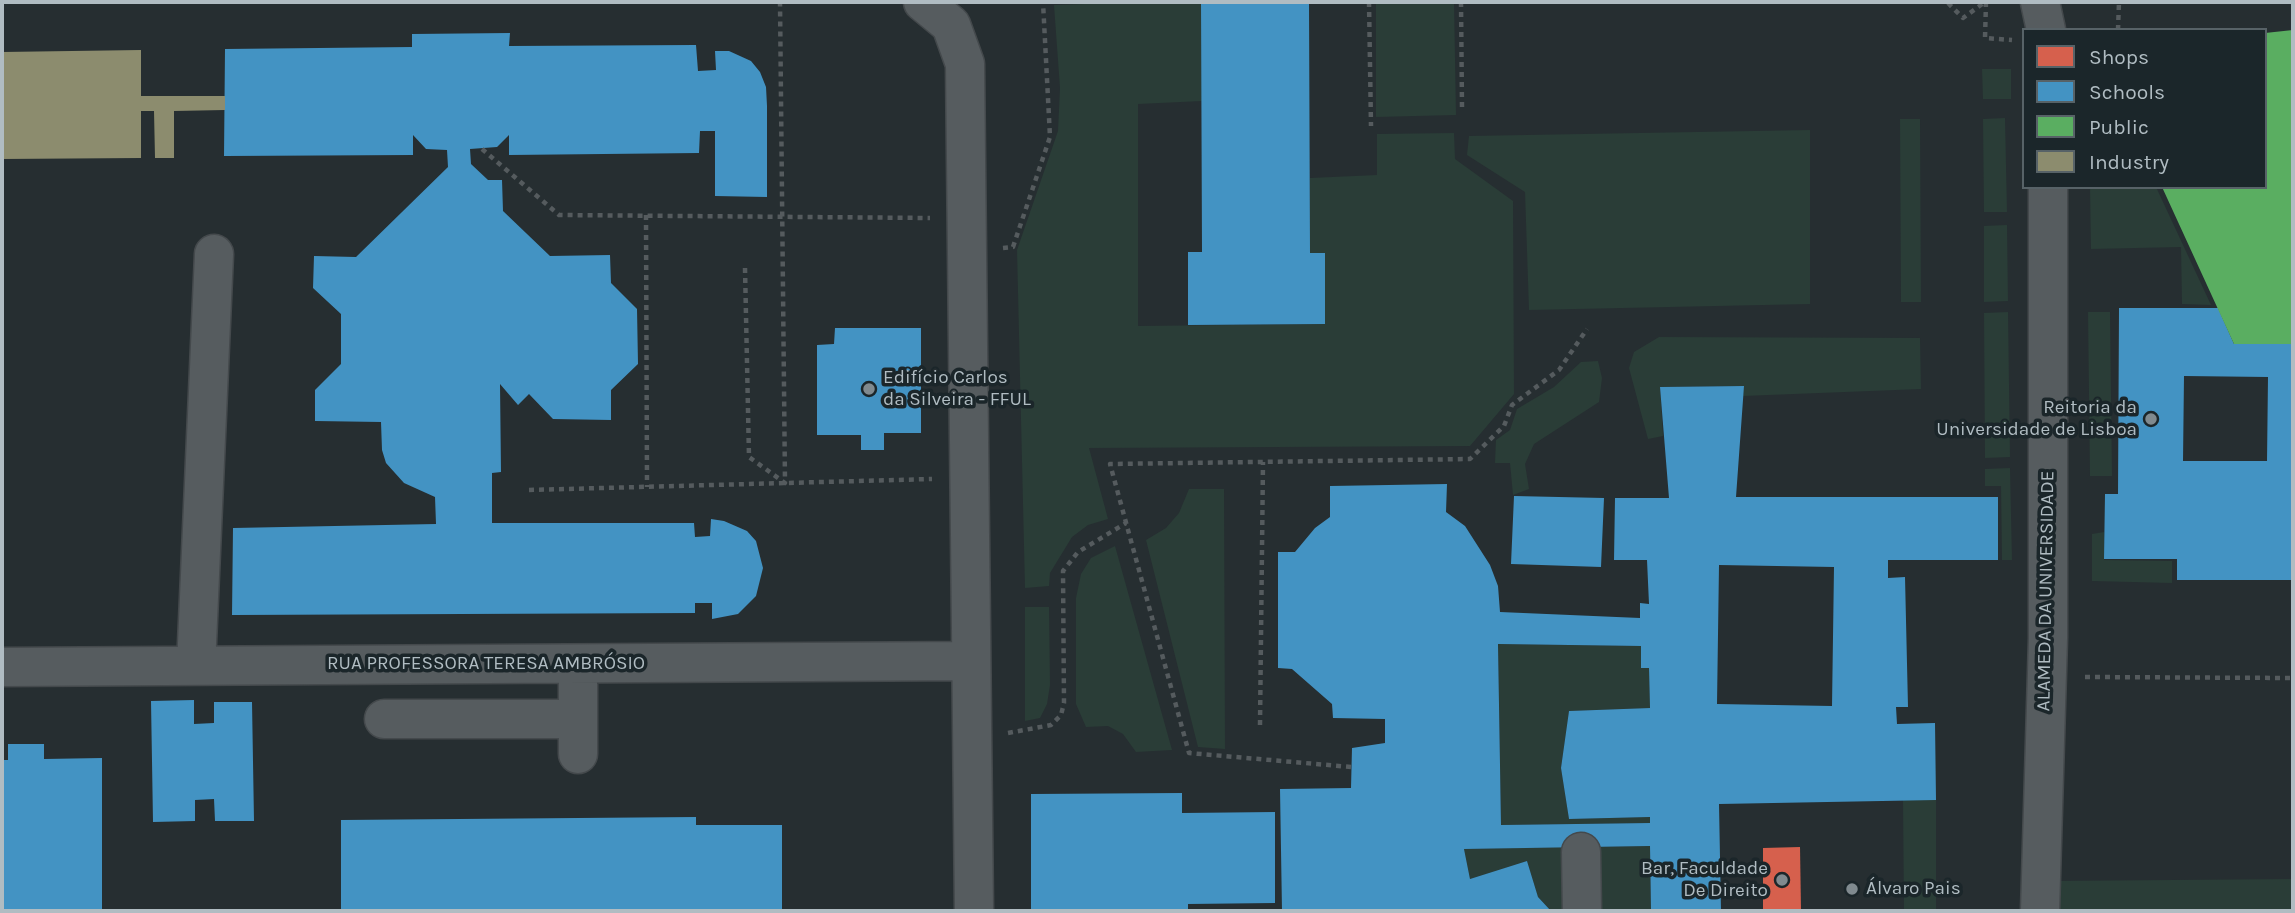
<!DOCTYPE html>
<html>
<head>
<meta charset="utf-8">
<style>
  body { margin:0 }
  #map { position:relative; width:2295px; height:913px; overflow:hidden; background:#262e31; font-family:Karla,sans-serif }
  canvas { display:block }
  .frame { position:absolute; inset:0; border:4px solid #b0bcc2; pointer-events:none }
  .legend { position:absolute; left:2022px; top:28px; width:245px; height:161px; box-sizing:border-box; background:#1b262a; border:2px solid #576267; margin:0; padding:9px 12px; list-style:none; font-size:21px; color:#b0bcc2 }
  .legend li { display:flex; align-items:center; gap:14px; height:35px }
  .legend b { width:35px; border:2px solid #576267 }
</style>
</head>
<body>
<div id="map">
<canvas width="2295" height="913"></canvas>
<div class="frame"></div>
<ul class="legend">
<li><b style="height:19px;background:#d6604d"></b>Shops</li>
<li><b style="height:19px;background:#4393c3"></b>Schools</li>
<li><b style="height:19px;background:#5aae61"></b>Public</li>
<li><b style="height:19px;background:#8c8c6e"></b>Industry</li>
</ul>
</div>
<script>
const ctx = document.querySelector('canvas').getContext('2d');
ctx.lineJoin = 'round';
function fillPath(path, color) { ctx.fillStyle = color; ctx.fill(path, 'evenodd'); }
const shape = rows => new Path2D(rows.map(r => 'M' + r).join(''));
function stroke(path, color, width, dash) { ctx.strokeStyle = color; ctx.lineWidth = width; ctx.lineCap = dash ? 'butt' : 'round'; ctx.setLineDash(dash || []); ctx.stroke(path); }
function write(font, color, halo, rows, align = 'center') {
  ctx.font = font + ' Karla,sans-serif'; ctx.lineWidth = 7; ctx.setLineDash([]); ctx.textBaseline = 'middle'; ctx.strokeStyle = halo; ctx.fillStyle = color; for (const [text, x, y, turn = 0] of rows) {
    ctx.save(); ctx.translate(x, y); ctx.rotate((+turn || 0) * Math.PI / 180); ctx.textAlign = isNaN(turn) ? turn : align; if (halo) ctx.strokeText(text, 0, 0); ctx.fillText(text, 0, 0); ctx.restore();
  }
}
const green = shape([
  [1144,2,1201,2,1202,101,1138,104,1138,326,1325,324,1325,253,1310,253,1310,178,1377,175,1377,134,1454,133,1455,159,1513,201,1514,394,1470,446,1089,448,1108,519,1088,525,1072,537,1050,573,1049,586,1025,588,1017,250,1058,131,1060,88,1054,5],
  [1376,2,1454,2,1456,115,1376,117],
  [1982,69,2011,69,2011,99,1983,99],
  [2005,118,2007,212,1984,212,1983,119],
  [1900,119,1920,119,1921,302,1901,302],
  [1810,130,1810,304,1529,310,1525,192,1467,155,1469,136],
  [2090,187,2156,187,2211,305,2182,304,2181,247,2091,249],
  [2007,225,2008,301,1984,302,1984,226],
  [2008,312,2010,457,1985,458,1984,313],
  [2088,312,2110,312,2112,476,2090,476],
  [1659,337,1920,338,1921,389,1743,396,1744,386,1660,387,1663,436,1648,439,1629,368,1634,352],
  [1598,361,1602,378,1599,402,1534,444,1525,464,1529,489,1513,495,1510,463,1495,463,1496,440,1510,430,1517,409,1554,387,1581,362],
  [2010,468,2012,560,2002,560,2001,486,1985,486,1985,469],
  [1189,489,1224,489,1225,749,1198,747,1146,540,1166,528,1179,513],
  [2104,532,2104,560,2172,561,2172,583,2092,581,2092,534],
  [1115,546,1172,750,1136,752,1123,734,1108,726,1086,727,1076,704,1076,598,1081,574,1091,558],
  [1025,607,1049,607,1050,685,1047,704,1040,718,1025,721],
  [1498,644,1641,646,1641,667,1649,668,1650,708,1569,711,1561,768,1569,819,1650,817,1650,823,1501,825],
  [1903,800,1936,800,1936,911,1904,911],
  [1650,846,1651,911,1593,911,1592,847],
  [1569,847,1567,911,1551,911,1538,897,1527,861,1470,879,1464,849],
  [2293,879,2293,911,2049,911,2049,881]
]);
const shops = shape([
  [1800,847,1801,911,1763,911,1763,848]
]);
const schools = shape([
  [1201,2,1309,2,1310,253,1325,253,1325,324,1188,325,1188,252,1202,252],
  [510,33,509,46,696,45,698,71,716,70,715,51,729,51,751,61,760,72,766,87,767,106,767,197,715,196,715,131,700,131,699,153,509,155,509,135,497,147,470,149,471,164,488,180,502,180,503,211,550,256,610,255,611,283,637,309,638,364,611,390,611,420,553,419,529,394,518,405,500,384,501,472,492,473,492,523,694,523,695,537,710,536,711,519,724,521,747,531,756,541,763,568,756,596,738,614,712,619,712,603,695,603,695,613,232,615,233,528,436,524,435,497,404,483,386,463,382,450,381,422,315,421,315,390,341,364,341,314,313,288,314,256,356,257,448,167,447,150,426,149,413,135,413,155,224,156,225,49,412,47,412,34],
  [2119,308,2218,308,2234,344,2293,344,2293,580,2177,580,2177,559,2104,559,2105,494,2118,494],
  [2184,376,2268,377,2267,461,2183,461],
  [835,328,921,328,921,433,884,433,884,450,861,450,861,435,817,435,817,345,834,344],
  [1744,386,1736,497,1998,497,1998,560,1888,560,1888,578,1905,577,1908,707,1896,707,1897,724,1935,723,1936,800,1719,804,1721,911,1651,911,1650,846,1464,849,1470,879,1527,861,1538,897,1551,911,1282,911,1280,789,1351,788,1352,748,1385,743,1385,719,1333,718,1332,704,1292,669,1278,668,1278,552,1295,552,1315,528,1330,517,1330,486,1447,484,1446,512,1465,526,1490,565,1498,586,1500,612,1640,618,1640,603,1649,604,1647,560,1614,560,1615,498,1669,498,1660,387],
  [1719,565,1834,567,1832,706,1717,704],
  [1498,644,1641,646,1641,668,1649,668,1650,708,1569,711,1561,768,1569,819,1650,817,1650,823,1501,825],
  [1514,496,1604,498,1601,567,1511,564],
  [194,700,194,724,214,723,214,702,252,702,254,821,215,821,214,799,195,800,195,821,153,822,151,701],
  [8,744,44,744,44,759,102,758,102,911,2,911,2,760,8,760],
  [1182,793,1182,813,1275,812,1275,903,1188,904,1188,911,1031,911,1031,794],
  [696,817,696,825,782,825,782,911,341,911,341,820]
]);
const public = shape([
  [2293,30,2293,344,2234,344,2162,187,2265,187,2265,33]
]);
const industry = shape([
  [141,50,141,96,225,96,225,110,174,111,174,158,155,158,154,111,141,111,141,158,2,159,2,52]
]);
const path = shape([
  [1369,2,1371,126],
  [1461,2,1462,107],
  [1986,2,1985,38,2012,40],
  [1948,3,1963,18,1985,2],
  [2118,30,2119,2],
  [482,149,559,215,930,218],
  [646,215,647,487],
  [1003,248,1013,247,1050,137,1043,2],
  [745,268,749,457,785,483,780,2],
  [529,490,932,479],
  [2085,677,2293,678],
  [1260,725,1263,462],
  [1008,733,1051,725,1061,715,1064,703,1063,571,1078,552,1126,523],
  [1351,767,1189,753,1110,464,1470,459,1504,426,1512,405,1559,370,1587,329]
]);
const minor = shape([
  [923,2,951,25,965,64,974,911],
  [2040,2,2046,30],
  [578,664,578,754],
  [196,666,214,254],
  [2,667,970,661],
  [384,719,578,719],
  [1581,852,1582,911],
  [2040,911,2048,638,2048,187]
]);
const markers = [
  [869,389,7,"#808a8f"],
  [2151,419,7,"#808a8f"],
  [1782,880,7,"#808a8f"],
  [1852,889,7,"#808a8f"]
];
const poiNames = [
  ["Edifício Carlos",883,378],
  ["da Silveira - FFUL",883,400],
  ["Reitoria da",2137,408,"right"],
  ["Universidade de Lisboa",2137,430,"right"],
  ["Bar, Faculdade",1768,869,"right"],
  ["De Direito",1768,891,"right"],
  ["Álvaro Pais",1866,889]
];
const streetNames = [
  ["ALAMEDA DA UNIVERSIDADE",2046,591,-89],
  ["RUA PROFESSORA TERESA AMBRÓSIO",486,664]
];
fillPath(green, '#2a3d37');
fillPath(shops, '#d6604d');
fillPath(schools, '#4393c3');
fillPath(public, '#5aae61');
fillPath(industry, '#8c8c6e');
stroke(minor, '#44494c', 41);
stroke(path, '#555b5e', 4.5, [5, 5]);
stroke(minor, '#565c5f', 38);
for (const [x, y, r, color] of markers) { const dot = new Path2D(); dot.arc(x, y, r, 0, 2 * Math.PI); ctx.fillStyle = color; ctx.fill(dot); stroke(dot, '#1b262a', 2.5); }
write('19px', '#b0bcc2', '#1b262a', poiNames, 'left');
write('19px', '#b0bcc2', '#1b262a', streetNames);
</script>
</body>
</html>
